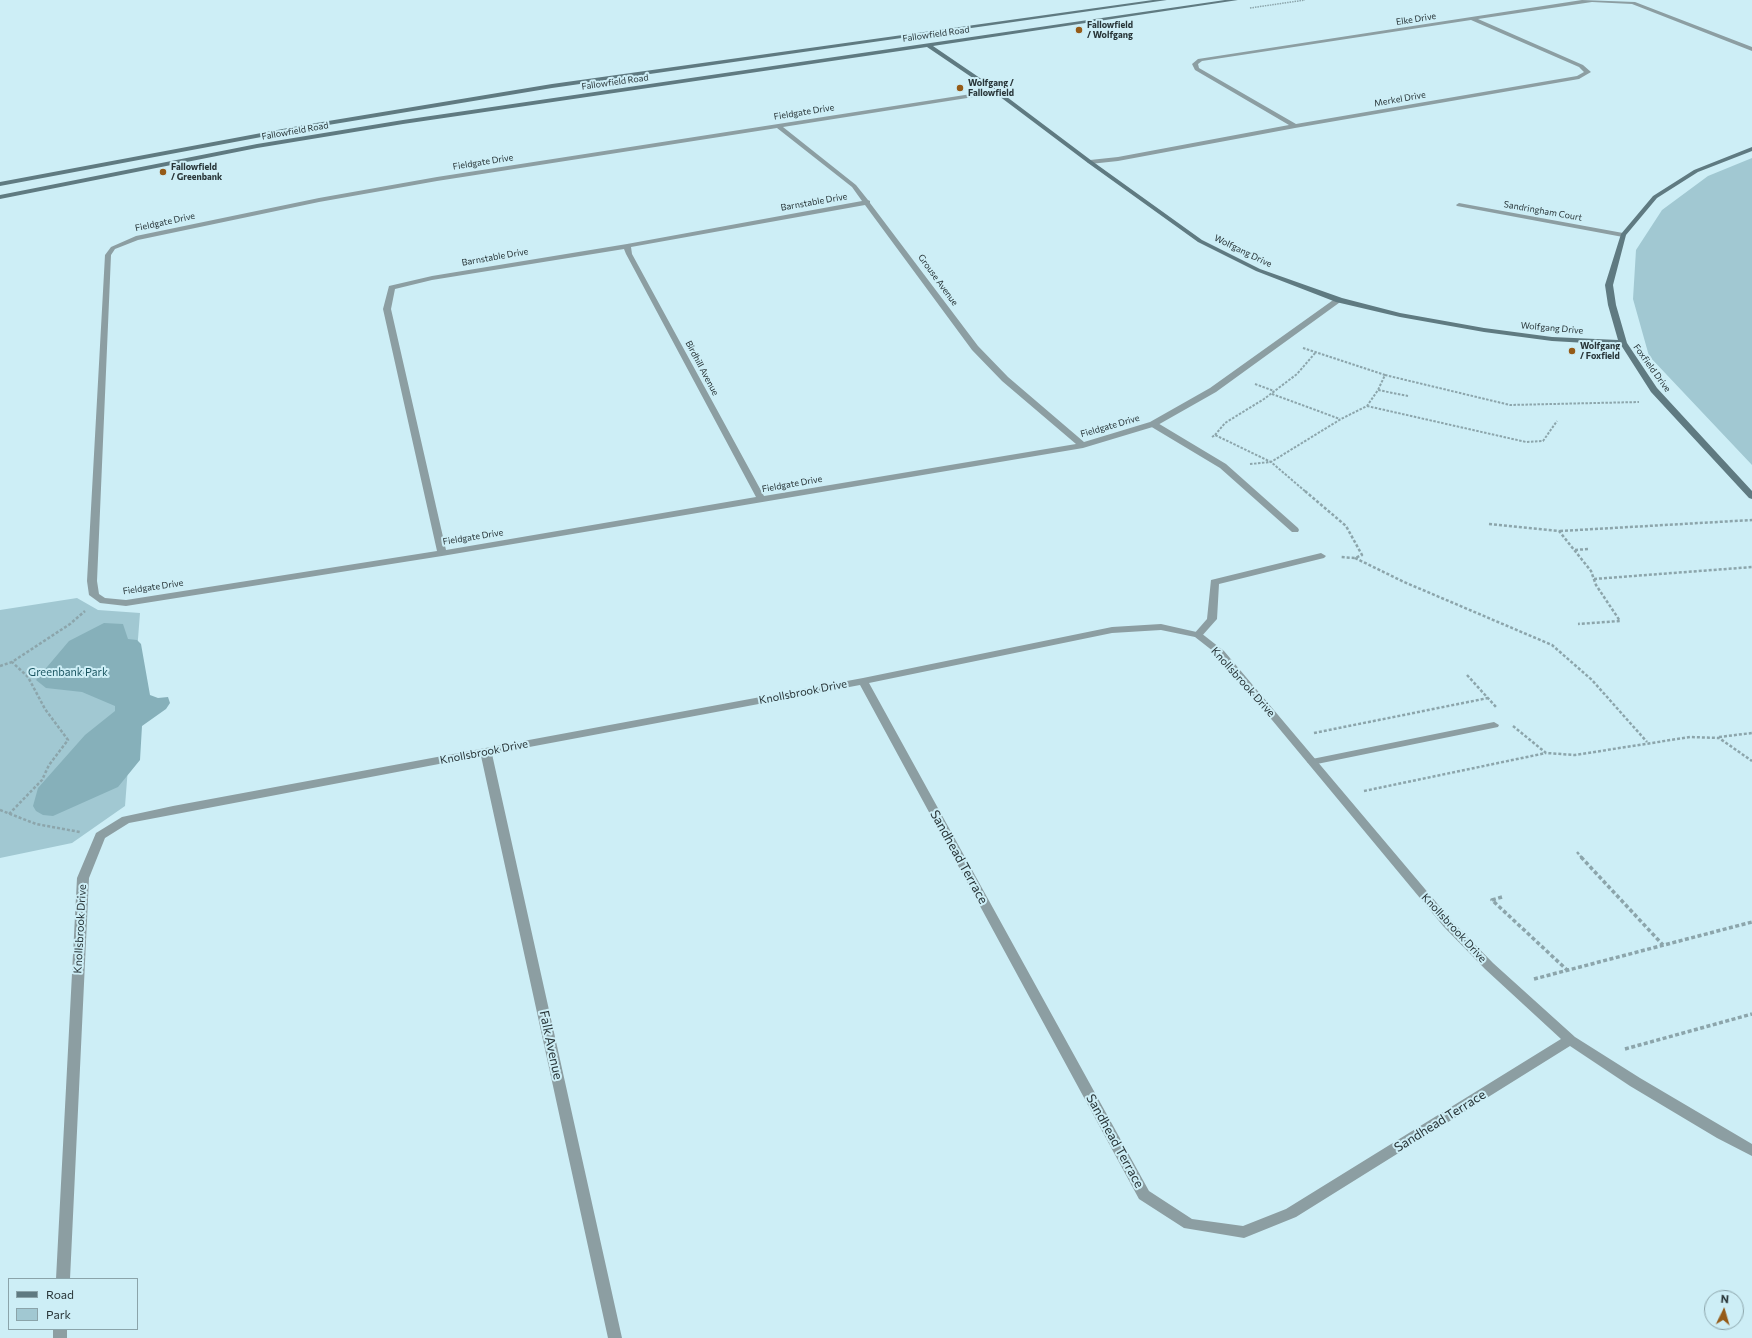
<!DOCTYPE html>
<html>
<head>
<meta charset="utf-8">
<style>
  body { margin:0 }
  #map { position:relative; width:1752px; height:1338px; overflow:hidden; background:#cdeef6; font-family:Commissioner,sans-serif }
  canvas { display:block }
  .legend { position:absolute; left:8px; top:1278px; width:130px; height:52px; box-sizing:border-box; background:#cdeef6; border:1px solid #8ba4aa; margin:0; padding:5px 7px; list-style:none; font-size:12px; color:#283538 }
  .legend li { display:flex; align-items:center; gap:8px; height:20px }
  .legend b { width:20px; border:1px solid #8ba4aa }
  .north { position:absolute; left:1704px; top:1290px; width:40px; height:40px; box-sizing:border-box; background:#cdeef6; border:1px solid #8ba4aa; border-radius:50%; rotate:5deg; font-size:11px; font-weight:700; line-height:16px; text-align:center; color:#283538 }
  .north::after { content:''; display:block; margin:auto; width:14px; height:18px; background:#955b18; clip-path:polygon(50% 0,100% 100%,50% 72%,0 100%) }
</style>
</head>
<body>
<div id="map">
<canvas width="1752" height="1338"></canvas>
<ul class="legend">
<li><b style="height:5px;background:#5f7a81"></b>Road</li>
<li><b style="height:11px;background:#a1c8d2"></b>Park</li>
</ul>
<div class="north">N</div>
</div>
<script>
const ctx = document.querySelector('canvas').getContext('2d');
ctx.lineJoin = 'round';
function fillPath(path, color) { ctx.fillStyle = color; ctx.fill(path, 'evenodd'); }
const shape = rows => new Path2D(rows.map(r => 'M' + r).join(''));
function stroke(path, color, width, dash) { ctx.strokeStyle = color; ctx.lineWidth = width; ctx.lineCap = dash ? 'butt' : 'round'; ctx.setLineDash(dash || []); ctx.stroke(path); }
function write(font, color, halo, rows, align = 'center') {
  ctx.font = font + ' Commissioner,sans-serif'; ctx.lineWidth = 4; ctx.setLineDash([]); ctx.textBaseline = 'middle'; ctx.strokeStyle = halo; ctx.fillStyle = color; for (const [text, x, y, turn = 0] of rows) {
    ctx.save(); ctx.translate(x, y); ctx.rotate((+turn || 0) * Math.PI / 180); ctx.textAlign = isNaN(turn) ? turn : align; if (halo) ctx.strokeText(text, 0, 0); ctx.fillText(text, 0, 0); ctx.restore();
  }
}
const green = shape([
  [1752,158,1752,465,1649,356,1633,299,1636,250,1662,210,1708,176],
  [77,598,98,610,140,613,125,806,72,843,0,858,0,610]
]);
const forest = shape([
  [104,623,123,624,128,639,137,640,141,644,150,695,158,698,168,697,170,703,166,709,142,726,140,760,118,787,53,816,43,815,36,811,33,806,38,788,85,735,115,711,115,706,82,692,46,688,36,680,69,641]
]);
const pathFar3 = shape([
  [1250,8,1305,0]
]);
const pathFar2 = shape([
  [1303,348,1385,375,1378,390],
  [1385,375,1510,405,1639,402],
  [1255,384,1274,391],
  [1272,394,1340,419],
  [1367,406,1526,442,1543,441,1557,421],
  [1215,435,1225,423,1264,399,1297,374,1316,352],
  [1212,437,1215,435,1271,462,1306,492],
  [1250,464,1271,462,1341,419,1367,406,1378,390,1408,396]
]);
const pathFar1 = shape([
  [1305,491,1346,526,1362,555,1355,558,1340,557],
  [1489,524,1559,531,1591,571,1596,585,1620,621,1578,624],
  [1560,531,1752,520],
  [1575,550,1588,549],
  [1355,558,1404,582,1552,645,1592,680,1647,742],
  [1594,579,1752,567],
  [0,666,12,662,70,624,85,611],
  [1467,675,1496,707],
  [1513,726,1546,753,1575,755,1690,737,1719,738,1752,761],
  [1314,733,1488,698],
  [1719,737,1752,733],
  [1364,791,1546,753],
  [0,810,36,824,80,832],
  [9,814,42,780,49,765,68,740,45,709,28,677,12,662],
  [1577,852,1582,858]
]);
const path = shape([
  [1581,857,1663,945],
  [1502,897,1492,900,1567,970],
  [1534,979,1752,922],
  [1625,1049,1752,1014]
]);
const lane = shape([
  [1150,422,1156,422,1226,464,1298,528,1299,530,1298,532,1292,532,1220,468,1150,426,1150,422],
  [1321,553,1326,556,1324,558,1219,584,1217,619,1201,637,1195,637,1193,635,1207,619,1211,580,1321,553],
  [1494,722,1499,725,1498,727,1312,765,1307,762,1312,759,1494,722]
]);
const street = shape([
  [1582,0,1635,2,1752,47,1752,51,1632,4,1592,2,1478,19,1583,65,1591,72,1579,79,1295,128,1118,161,1090,164,1087,162,1090,160,1118,157,1289,125,1195,70,1192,64,1198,59,1582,0],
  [1471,20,1579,67,1584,72,1577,76,1296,124,1199,68,1198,64,1202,61,1471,20],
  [997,90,999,91,999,93,783,127,856,185,868,200,870,201,870,203,978,346,1008,377,1084,442,1150,422,1210,388,1336,298,1343,300,1216,392,1156,426,1083,448,442,556,126,606,100,603,89,595,87,581,105,255,111,247,136,236,319,198,437,177,997,90],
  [777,128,852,187,862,201,627,244,432,276,389,286,383,309,437,551,126,600,105,598,99,594,97,581,111,255,115,249,138,240,319,202,437,181,777,128],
  [865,205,972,350,1002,381,1076,444,764,496,632,254,631,247,865,205],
  [624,249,626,254,756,497,446,550,391,309,395,289,432,280,624,249],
  [1459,203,1623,233,1626,235,1623,237,1457,206,1456,205,1459,203],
  [1161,624,1201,633,1224,651,1452,921,1493,963,1575,1037,1640,1078,1752,1144,1752,1156,1717,1138,1630,1086,1570,1046,1296,1217,1244,1238,1184,1228,1139,1199,860,685,492,754,622,1338,608,1338,481,756,129,823,105,838,89,878,70,1279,56,1279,77,878,96,833,122,817,173,806,863,678,1112,627,1161,624],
  [1161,630,1195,637,1218,655,1444,927,1485,969,1561,1039,1286,1209,1243,1226,1192,1219,1149,1191,869,683,1112,633,1161,630],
  [53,1329,67,1329,67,1338,53,1338,53,1329]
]);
const secondary = shape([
  [1153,0,1167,0,552,88,304,129,0,186,0,182,304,125,552,84,1153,0],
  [1225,0,1238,0,933,46,999,91,1092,161,1202,240,1260,269,1342,298,1400,313,1484,328,1552,337,1618,340,1608,305,1605,285,1621,234,1653,196,1694,170,1752,147,1752,151,1698,172,1657,198,1626,235,1613,285,1616,305,1627,343,1657,388,1752,491,1752,499,1749,498,1651,392,1621,345,1552,341,1484,332,1400,317,1336,302,1256,271,1198,242,1088,163,995,93,927,47,403,124,257,148,0,199,0,195,257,144,403,120,1225,0]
]);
const markers = [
  [1079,30,4,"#955b18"],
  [960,88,4,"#955b18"],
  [163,172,4,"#955b18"],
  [1572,351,4,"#955b18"]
];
const farStreetnames = [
  ["Elke Drive",1416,19,-9],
  ["Fallowfield Road",936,34,-8],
  ["Fallowfield Road",615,82,-8],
  ["Merkel Drive",1400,99,-10],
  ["Fieldgate Drive",804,112,-9],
  ["Fallowfield Road",295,131,-10],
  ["Fieldgate Drive",483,162,-9],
  ["Barnstable Drive",814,202,-10],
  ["Sandringham Court",1543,211,10],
  ["Fieldgate Drive",165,222,-12],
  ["Wolfgang Drive",1243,251,26],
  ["Barnstable Drive",495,257,-10],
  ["Grouse Avenue",938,280,54],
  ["Wolfgang Drive",1552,328,5],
  ["Birdhill Avenue",702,368,62],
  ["Foxfield Drive",1652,368,54],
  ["Fieldgate Drive",1110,426,-16],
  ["Fieldgate Drive",792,484,-10],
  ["Fieldgate Drive",473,537,-9],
  ["Fieldgate Drive",153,587,-8]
];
const farPoinames = [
  ["Fallowfield",1087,25],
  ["/ Wolfgang",1087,35],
  ["Wolfgang /",968,83],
  ["Fallowfield",968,93],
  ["Fallowfield",171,167],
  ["/ Greenbank",171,177],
  ["Wolfgang",1580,346],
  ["/ Foxfield",1580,356]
];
const parkNames = [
  ["Greenbank Park",68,672]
];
const streetNames = [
  ["Knollsbrook Drive",1243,682,48],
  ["Knollsbrook Drive",803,692,-11],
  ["Knollsbrook Drive",484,752,-11],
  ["Knollsbrook Drive",1454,928,47],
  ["Knollsbrook Drive",80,929,-87]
];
const nearStreetnames = [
  ["Sandhead Terrace",959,857,61],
  ["Falk Avenue",551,1045,78],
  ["Sandhead Terrace",1440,1121,-32],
  ["Sandhead Terrace",1115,1141,61]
];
fillPath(green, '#a1c8d2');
fillPath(forest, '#86b0ba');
stroke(pathFar3, '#8ca5ab', 1.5, [1.5, 1]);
stroke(pathFar2, '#8ca5ab', 2, [2.5, 1.5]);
stroke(pathFar1, '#8ca5ab', 2.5, [3, 2]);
stroke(path, '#8ca5ab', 3.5, [4, 2.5]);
fillPath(lane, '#8c9ea2');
fillPath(street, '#8c9ea2');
fillPath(secondary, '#5f7a81');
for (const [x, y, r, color] of markers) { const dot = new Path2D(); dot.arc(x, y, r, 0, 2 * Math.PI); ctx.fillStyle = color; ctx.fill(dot); stroke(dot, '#cdeef6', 1.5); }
write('9px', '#283538', '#cdeef6', farStreetnames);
write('bold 9px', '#283538', '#cdeef6', farPoinames, 'left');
write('11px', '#1a5561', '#cdeef6', parkNames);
write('11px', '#283538', '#cdeef6', streetNames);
write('13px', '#283538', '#cdeef6', nearStreetnames);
</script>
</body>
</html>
